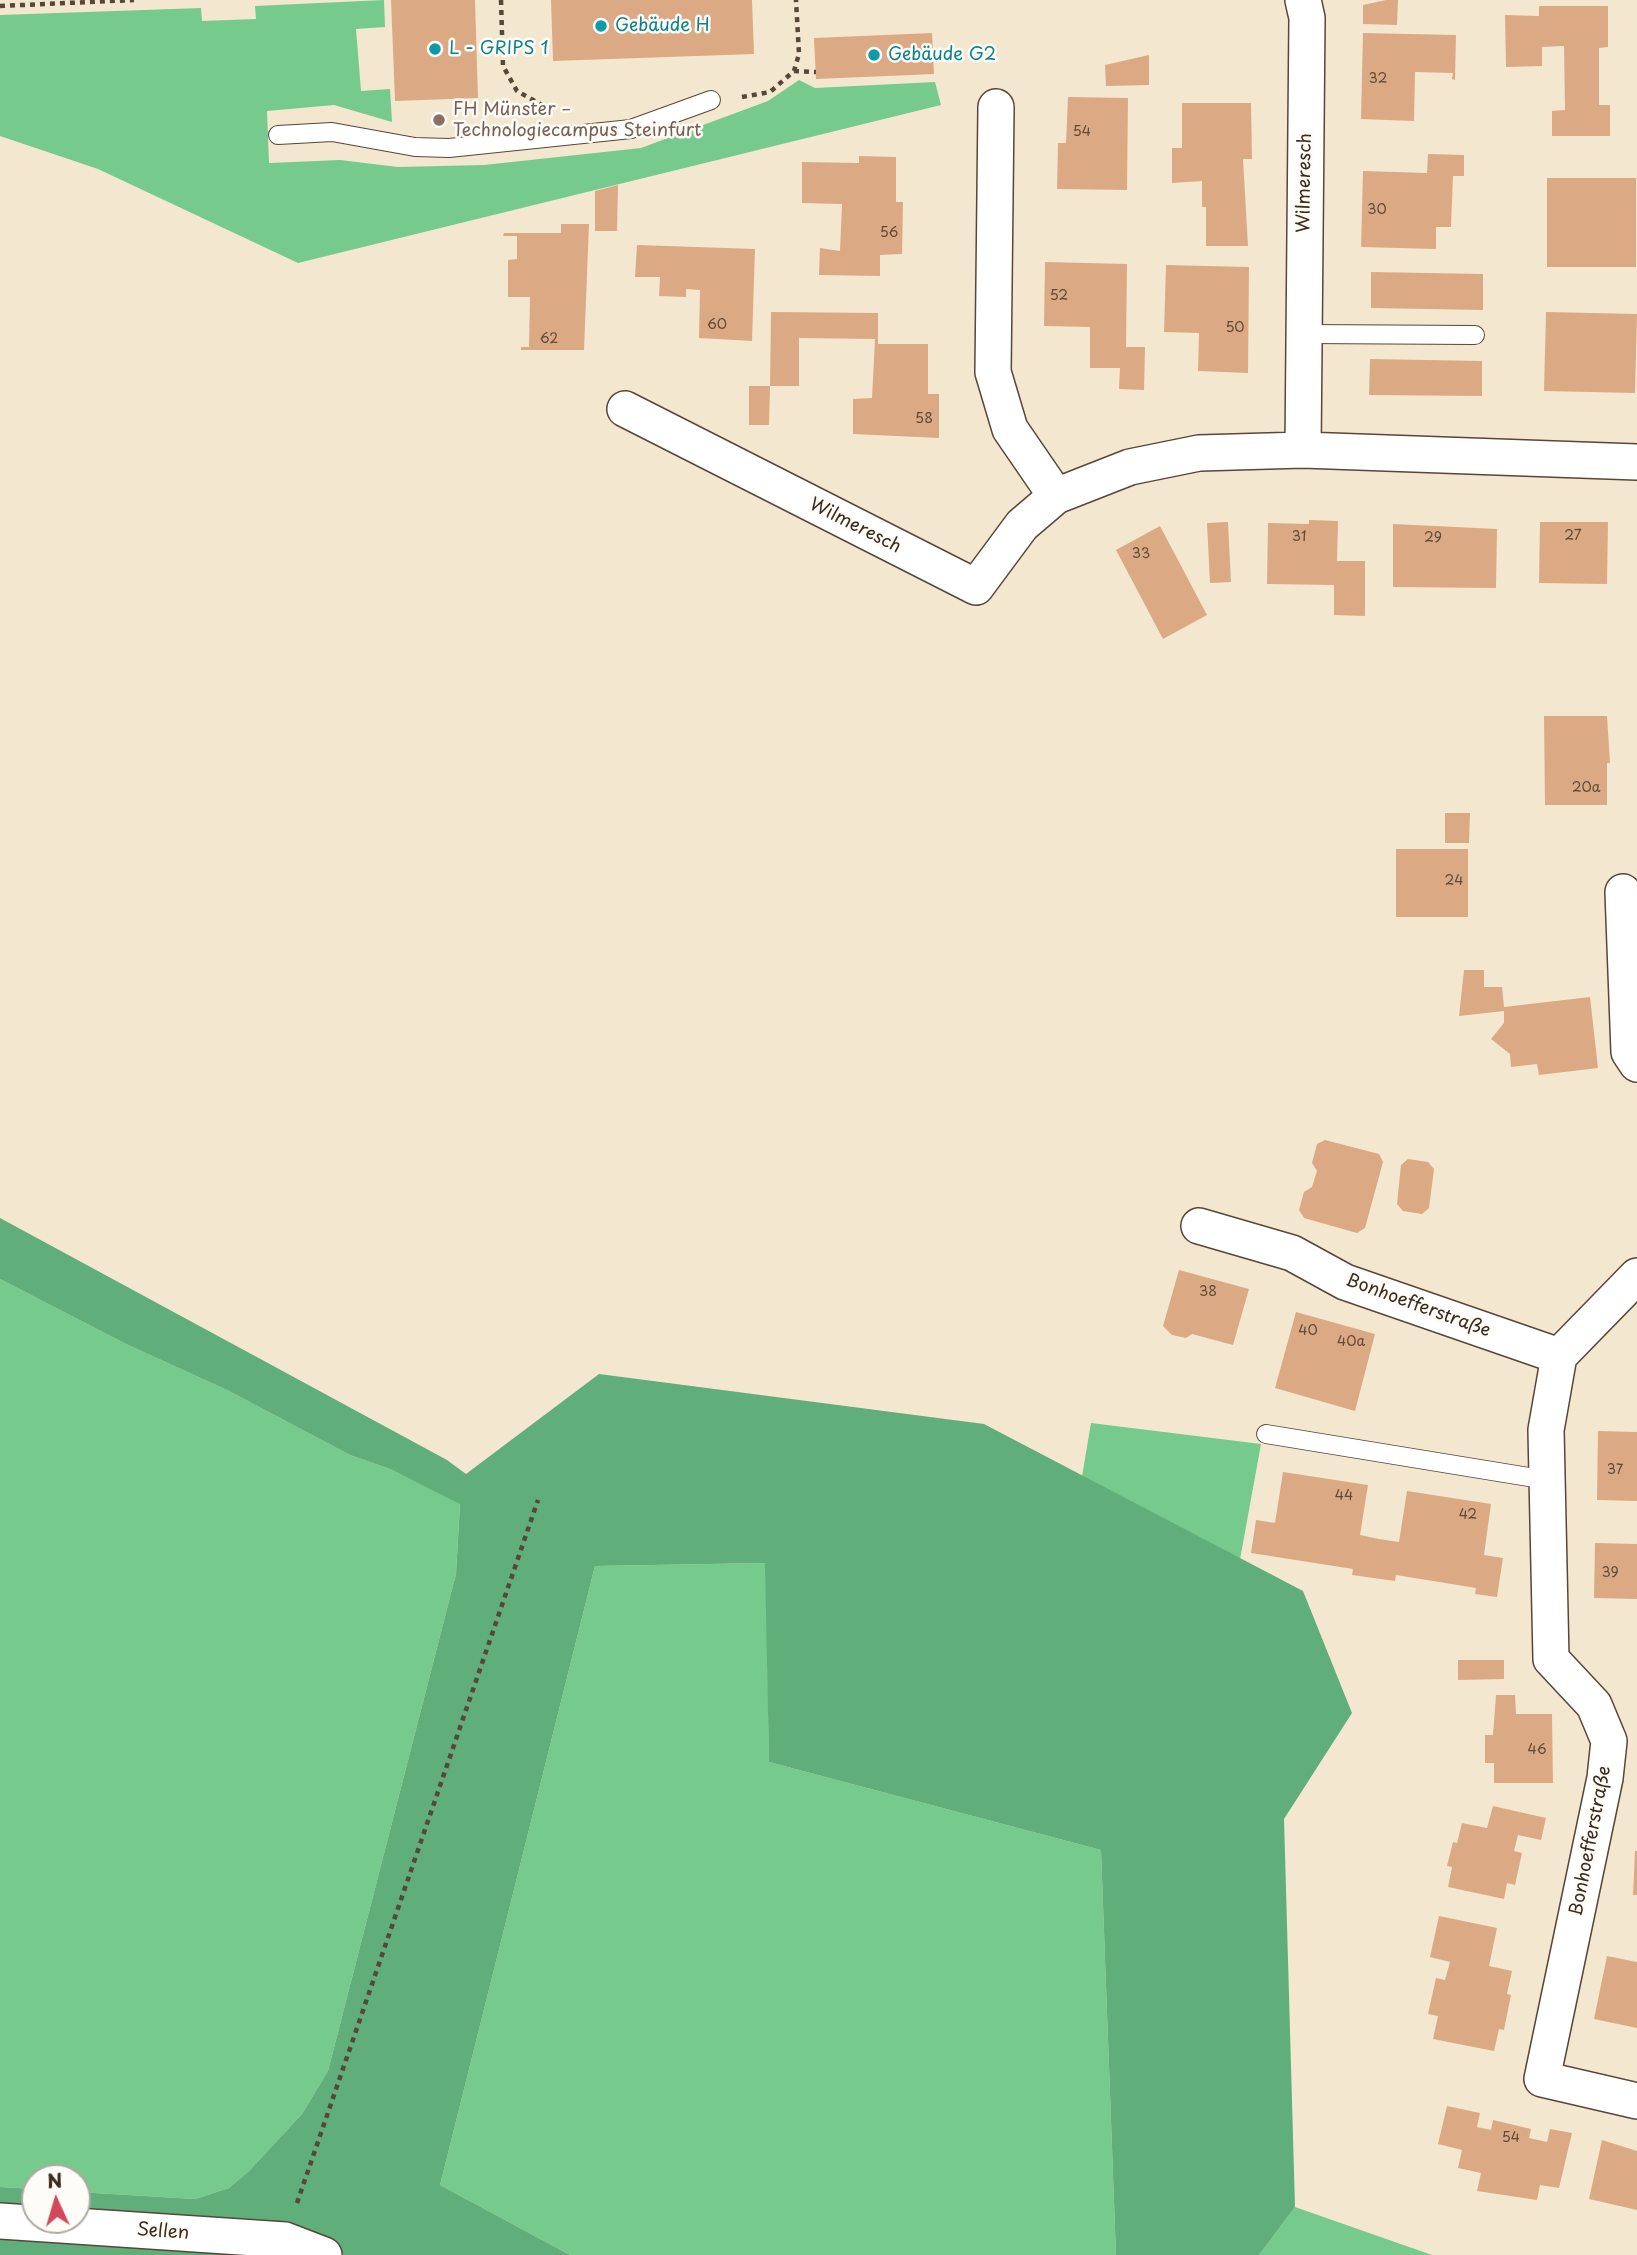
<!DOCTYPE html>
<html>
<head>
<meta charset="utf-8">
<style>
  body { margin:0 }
  #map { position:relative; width:1637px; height:2255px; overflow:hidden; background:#f4e7cf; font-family:"Playpen Sans",sans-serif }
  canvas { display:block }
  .north { position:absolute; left:21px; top:2164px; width:70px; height:70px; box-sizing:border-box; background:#fdfcf7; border:2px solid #afa8a0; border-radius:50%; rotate:356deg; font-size:19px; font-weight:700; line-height:28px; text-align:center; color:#3b2a1e }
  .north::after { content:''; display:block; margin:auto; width:24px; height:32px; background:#d1495b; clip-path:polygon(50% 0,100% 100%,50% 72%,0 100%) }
</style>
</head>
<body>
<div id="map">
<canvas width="1637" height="2255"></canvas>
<div class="north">N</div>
</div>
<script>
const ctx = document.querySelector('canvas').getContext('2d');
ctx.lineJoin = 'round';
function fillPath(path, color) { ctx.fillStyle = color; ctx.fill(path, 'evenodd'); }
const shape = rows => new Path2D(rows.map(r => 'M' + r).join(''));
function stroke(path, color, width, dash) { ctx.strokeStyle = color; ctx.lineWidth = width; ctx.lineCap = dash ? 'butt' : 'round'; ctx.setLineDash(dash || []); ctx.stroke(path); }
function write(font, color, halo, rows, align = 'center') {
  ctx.font = font + ' "Playpen Sans",sans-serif'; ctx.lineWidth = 5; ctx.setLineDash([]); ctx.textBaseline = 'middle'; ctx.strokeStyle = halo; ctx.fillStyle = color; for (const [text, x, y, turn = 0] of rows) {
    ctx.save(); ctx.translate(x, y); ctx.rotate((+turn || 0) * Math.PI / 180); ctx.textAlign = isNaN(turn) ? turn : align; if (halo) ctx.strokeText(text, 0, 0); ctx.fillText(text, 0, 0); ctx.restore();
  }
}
const green = shape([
  [384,0,385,27,356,29,361,91,390,89,392,122,334,105,267,111,269,163,340,160,398,167,484,165,641,148,768,101,799,80,815,88,935,82,941,105,298,263,98,169,0,136,0,15,201,8,202,21,256,19,255,6],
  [0,1279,126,1344,227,1390,350,1455,390,1469,460,1503,456,1574,328,2071,302,2114,249,2171,229,2188,195,2199,77,2192,77,2178,35,2178,35,2189,0,2187],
  [1091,1423,1261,1444,1237,1576,1076,1512],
  [766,1563,769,1762,1101,1850,1116,2255,570,2255,440,2185,595,1566],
  [1295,2207,1432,2255,1259,2255]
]);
const forest = shape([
  [0,1218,447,1460,466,1474,599,1374,984,1424,1303,1591,1352,1713,1284,1819,1295,2207,1259,2255,1116,2255,1101,1850,769,1762,765,1563,595,1566,440,2185,570,2255,0,2255,0,2187,35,2189,35,2220,77,2220,77,2192,195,2199,229,2188,249,2171,302,2114,328,2071,456,1574,460,1504,390,1469,350,1455,227,1390,126,1344,0,1279]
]);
const building = shape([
  [391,0,475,0,478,98,395,101],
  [551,0,752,0,754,54,553,61],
  [1386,0,1398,0,1397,25,1363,24,1363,5],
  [1539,6,1608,6,1608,47,1599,48,1599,105,1610,105,1610,136,1552,136,1552,111,1565,110,1564,46,1542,47,1542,66,1506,67,1505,15,1539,16],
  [932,33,934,74,816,79,814,38],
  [1363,33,1456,35,1455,80,1452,79,1453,73,1415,72,1414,121,1361,119],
  [1149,55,1149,85,1106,86,1105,65],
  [1068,97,1128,98,1127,190,1057,189,1058,143,1066,143],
  [1182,103,1251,103,1252,159,1243,159,1248,246,1206,246,1206,207,1202,207,1202,181,1172,183,1172,148,1182,148],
  [1428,154,1464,155,1464,176,1453,176,1451,227,1436,227,1436,249,1361,247,1363,171,1427,173],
  [859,156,896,157,896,202,903,202,902,254,880,255,880,276,819,275,820,248,840,251,842,204,802,203,802,162,859,163],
  [1547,178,1636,178,1636,267,1547,267],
  [618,185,617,231,595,231,595,191],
  [561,224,589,224,584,350,521,350,521,347,529,347,530,297,508,297,508,260,517,259,517,236,503,236,504,233,561,233],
  [637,245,755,249,752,341,699,338,700,290,686,289,686,297,659,296,660,277,635,277],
  [1045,262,1127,264,1126,347,1145,347,1144,390,1119,389,1120,368,1090,368,1090,327,1044,326],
  [1166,265,1249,267,1248,373,1198,371,1199,333,1164,332],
  [1371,272,1483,274,1483,310,1371,308],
  [771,312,878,313,878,344,928,344,928,394,939,394,939,438,853,434,853,399,872,398,875,339,799,338,799,386,770,386],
  [1546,312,1637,314,1635,393,1544,391],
  [1370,359,1482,361,1482,396,1369,395],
  [749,386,770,386,769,425,749,425],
  [1309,520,1338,521,1337,561,1365,561,1365,616,1334,615,1334,585,1267,584,1268,523,1309,524],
  [1228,522,1231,582,1210,583,1207,523],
  [1540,522,1608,522,1607,584,1539,583],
  [1393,524,1497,529,1496,588,1393,587],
  [1160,526,1207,615,1163,639,1116,550],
  [1544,716,1607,716,1610,763,1607,763,1607,805,1545,805],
  [1445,813,1470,813,1469,843,1445,843],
  [1396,849,1468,849,1468,917,1396,917],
  [1464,970,1484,970,1484,987,1502,987,1504,1007,1590,997,1598,1068,1539,1075,1537,1064,1511,1067,1510,1054,1491,1039,1504,1023,1504,1011,1459,1016],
  [1325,1140,1379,1154,1383,1162,1365,1228,1357,1233,1304,1218,1299,1210,1304,1192,1312,1187,1317,1171,1312,1163,1317,1144],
  [1408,1159,1428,1162,1434,1169,1429,1208,1422,1214,1403,1211,1397,1204,1401,1165],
  [1179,1270,1249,1289,1233,1345,1192,1334,1186,1338,1172,1335,1163,1326],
  [1296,1312,1375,1334,1355,1411,1275,1388],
  [1598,1431,1637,1432,1637,1501,1597,1500],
  [1283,1472,1368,1485,1360,1535,1379,1539,1399,1542,1407,1491,1491,1504,1484,1555,1503,1558,1497,1597,1475,1594,1476,1588,1396,1575,1395,1581,1352,1575,1353,1569,1251,1553,1256,1520,1275,1523],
  [1595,1543,1637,1544,1637,1599,1594,1598],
  [1458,1660,1504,1660,1504,1679,1458,1680],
  [1496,1695,1515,1695,1516,1714,1552,1714,1553,1783,1494,1783,1494,1763,1485,1763,1485,1735,1493,1735],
  [1493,1806,1546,1818,1541,1840,1518,1835,1514,1851,1522,1853,1515,1885,1507,1883,1504,1899,1448,1887,1452,1867,1447,1866,1453,1842,1457,1843,1462,1823,1487,1828],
  [1635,1851,1637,1851,1637,1895,1633,1895],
  [1439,1916,1497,1928,1489,1966,1512,1971,1507,1994,1511,1995,1504,2030,1499,2029,1494,2051,1433,2039,1438,2016,1428,2014,1436,1978,1445,1980,1450,1962,1430,1957],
  [1607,1956,1637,1962,1637,2028,1594,2019],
  [1447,2106,1480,2113,1477,2127,1491,2130,1493,2120,1531,2129,1529,2138,1547,2142,1550,2129,1572,2133,1559,2188,1540,2185,1537,2200,1477,2191,1481,2173,1458,2168,1462,2150,1438,2144],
  [1602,2140,1637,2151,1637,2210,1589,2199]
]);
const path = shape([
  [501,0,503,66,517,91,542,105],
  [0,6,134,0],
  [794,71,816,72],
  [742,97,770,92,794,71,799,54,796,0],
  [297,2203,538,1500]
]);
const lane = shape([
  [278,135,332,132,415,147,449,148,631,129,711,100],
  [1304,334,1475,335],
  [1266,1434,1547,1480]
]);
const street = shape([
  [996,107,993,372,1010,429,1056,496],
  [625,409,976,587,1022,525,1056,496,1130,467,1199,453,1303,450,1637,462],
  [1303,450,1307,18,1303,0],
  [1623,892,1629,1052,1637,1064],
  [1199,1226,1292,1253,1345,1282,1559,1356],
  [1637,1276,1559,1356,1546,1430,1551,1659,1594,1705,1609,1741,1605,1778,1542,2079,1637,2101],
  [0,2221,285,2240,324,2255]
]);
const markers = [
  [601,26,7,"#0f9aa8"],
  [435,49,7,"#0f9aa8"],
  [874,55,7,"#0f9aa8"],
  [439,120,7,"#8d6e63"]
];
const numberNames = [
  ["32",1378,79],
  ["54",1082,132],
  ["30",1377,210],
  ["56",889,233],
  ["52",1059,296],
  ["60",717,325],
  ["50",1235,328],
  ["62",549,339],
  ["58",924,419],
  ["27",1573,536],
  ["31",1299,537],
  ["29",1433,538],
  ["33",1141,554],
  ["20a",1586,788],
  ["24",1454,881],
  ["38",1208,1292],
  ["40",1308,1331],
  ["40a",1351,1342],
  ["37",1615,1470],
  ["44",1344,1496],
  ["42",1468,1515],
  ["39",1610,1573],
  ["46",1537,1750],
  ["54",1511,2138]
];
const cultureNames = [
  ["Gebäude H",615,26],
  ["L - GRIPS 1",449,49],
  ["Gebäude G2",888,55]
];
const educationNames = [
  ["FH Münster –",453,110],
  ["Technologiecampus Steinfurt",453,131]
];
const streetNames = [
  ["Wilmeresch",1305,183,-89],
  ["Wilmeresch",855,526,27],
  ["Bonhoefferstraße",1418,1306,20],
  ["Bonhoefferstraße",1591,1841,-79],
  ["Sellen",163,2232,4]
];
fillPath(green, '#76ca8e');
fillPath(forest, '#60ae79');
fillPath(building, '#dbaa85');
stroke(lane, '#574639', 20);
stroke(street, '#574639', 38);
stroke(path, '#574639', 4.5, [5, 5]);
stroke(lane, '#fff', 18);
stroke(street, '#fff', 35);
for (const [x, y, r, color] of markers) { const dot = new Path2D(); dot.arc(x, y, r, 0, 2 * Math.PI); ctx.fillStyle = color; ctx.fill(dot); stroke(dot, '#fdfcf7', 2.5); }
write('14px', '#634a38', null, numberNames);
write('18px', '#0d838f', '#fdfcf7', cultureNames, 'left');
write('18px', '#785e54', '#fdfcf7', educationNames, 'left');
write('18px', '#3b2a1e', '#fdfcf7', streetNames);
</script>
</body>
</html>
